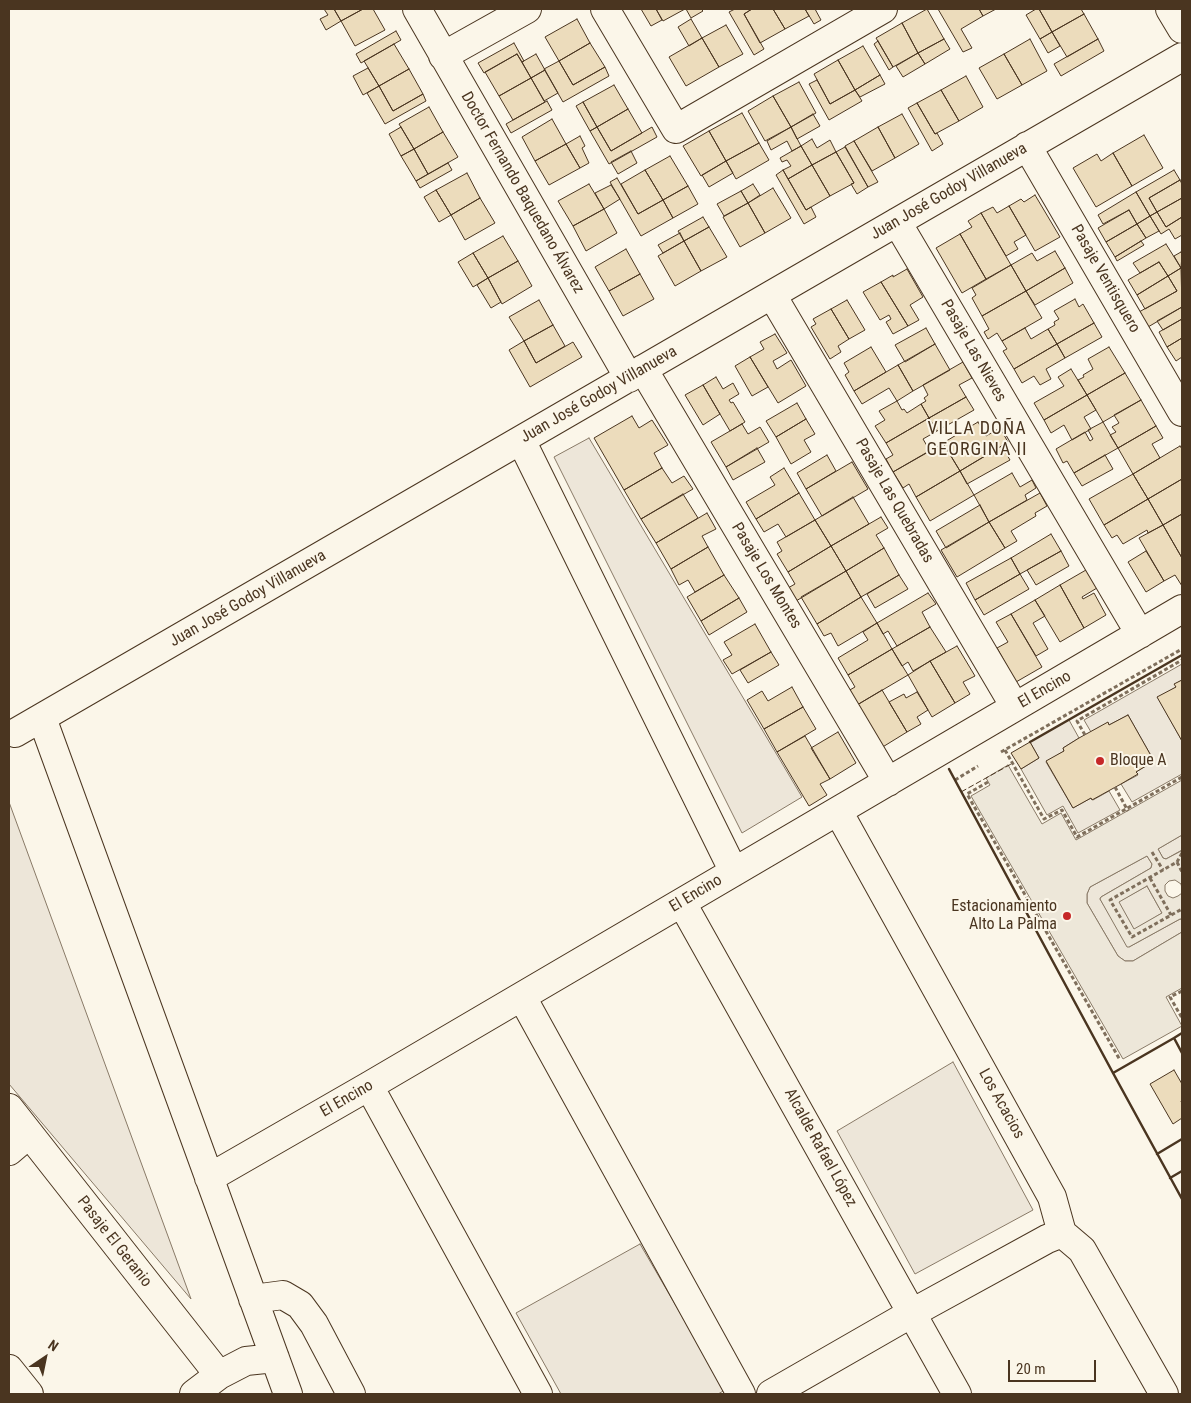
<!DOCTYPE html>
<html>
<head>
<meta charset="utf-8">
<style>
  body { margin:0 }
  #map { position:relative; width:1191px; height:1403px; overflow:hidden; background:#fbf6e9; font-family:"Roboto Condensed",sans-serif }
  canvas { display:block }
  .frame { position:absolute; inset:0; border:10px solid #4a3520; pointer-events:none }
  .north { position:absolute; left:20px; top:1333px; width:50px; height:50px; -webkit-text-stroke:4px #fbf6e9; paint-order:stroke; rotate:34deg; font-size:14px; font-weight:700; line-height:20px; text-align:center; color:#4a3520 }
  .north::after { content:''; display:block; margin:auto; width:18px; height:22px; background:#4a3520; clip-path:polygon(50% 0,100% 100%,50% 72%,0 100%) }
  .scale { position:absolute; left:1008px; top:1360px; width:88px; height:22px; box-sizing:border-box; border:2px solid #4a3520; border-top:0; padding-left:6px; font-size:15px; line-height:18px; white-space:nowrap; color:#4a3520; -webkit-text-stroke:4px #fbf6e9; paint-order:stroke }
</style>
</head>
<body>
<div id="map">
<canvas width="1191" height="1403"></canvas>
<div class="frame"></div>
<div class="north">N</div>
<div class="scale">20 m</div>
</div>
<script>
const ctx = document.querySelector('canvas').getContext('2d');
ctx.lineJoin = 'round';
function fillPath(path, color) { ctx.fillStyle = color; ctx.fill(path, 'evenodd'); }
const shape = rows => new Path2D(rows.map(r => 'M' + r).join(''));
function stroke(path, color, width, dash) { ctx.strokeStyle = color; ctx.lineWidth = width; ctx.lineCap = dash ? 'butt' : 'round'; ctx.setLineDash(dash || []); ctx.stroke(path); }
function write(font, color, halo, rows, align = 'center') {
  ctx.font = font + ' "Roboto Condensed",sans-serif'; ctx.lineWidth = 4; ctx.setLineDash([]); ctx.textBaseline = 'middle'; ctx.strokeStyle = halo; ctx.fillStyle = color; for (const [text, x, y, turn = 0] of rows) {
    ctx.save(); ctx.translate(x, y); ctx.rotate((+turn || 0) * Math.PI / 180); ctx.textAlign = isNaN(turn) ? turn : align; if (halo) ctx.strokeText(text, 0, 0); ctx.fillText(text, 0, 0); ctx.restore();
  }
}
const green = shape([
  [589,438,802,797,742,833,554,457,589,438],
  [1182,664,1182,680,1175,684,1176,687,1158,698,1182,741,1182,774,1132,802,1121,784,1138,775,1136,772,1154,761,1128,715,1109,725,1108,723,1091,732,1084,720,1182,664],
  [1069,720,1079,738,1063,748,1064,751,1046,762,1073,808,1091,798,1093,800,1109,791,1120,810,1078,833,1063,806,1047,815,1021,769,1039,758,1030,742,1069,720],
  [9,802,191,1299,9,1084,9,802],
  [1182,835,1182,850,1166,859,1163,858,1158,849,1182,835],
  [1147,856,1152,864,1151,868,1101,897,1100,899,1129,947,1180,919,1182,919,1182,932,1133,961,1125,961,1118,956,1087,903,1087,894,1090,887,1147,856],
  [1147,886,1162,913,1134,930,1118,902,1147,886],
  [953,1062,1033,1210,915,1274,837,1131,953,1062],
  [640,1244,725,1390,718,1394,561,1394,516,1313,640,1244]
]);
const parking = shape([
  [1008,765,1042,824,1061,813,1076,840,1182,780,1182,835,1158,849,1163,858,1166,859,1181,851,1182,854,1182,888,1181,884,1175,880,1169,881,1165,885,1165,891,1168,896,1173,898,1178,896,1182,893,1182,889,1182,919,1180,919,1129,947,1127,947,1100,899,1101,897,1151,868,1152,864,1147,856,1090,887,1087,894,1087,903,1118,956,1125,961,1133,961,1182,932,1182,988,1166,997,1182,1026,1123,1059,971,796,990,785,986,778,1008,765],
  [1147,886,1162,913,1134,929,1119,902,1147,886]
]);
const building = shape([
  [324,9,334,9,341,21,326,30,320,19,328,15,324,9],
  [334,9,363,9,341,21,334,9],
  [363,9,373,9,385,30,355,46,341,21,363,9],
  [641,9,656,9,662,20,651,26,641,9],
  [656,9,685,9,663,21,656,9],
  [686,9,701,9,703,11,691,18,686,9],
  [735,9,752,9,744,14,764,49,754,55,729,12,735,9],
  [752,9,773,9,785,29,760,43,744,14,752,9],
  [773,9,805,9,809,16,785,29,773,9],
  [805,9,815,9,821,20,814,24,805,9],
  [927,9,944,39,918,53,902,23,927,9],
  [938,9,979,9,983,16,961,29,972,48,963,52,938,9],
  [979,9,996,9,983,16,979,9],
  [1036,9,1039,9,1052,32,1040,39,1026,15,1036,9],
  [1039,9,1081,9,1084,14,1052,32,1039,9],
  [1084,14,1098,39,1067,57,1052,32,1084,14],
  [577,19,590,43,559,61,545,37,577,19],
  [691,19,702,38,689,46,678,27,691,19],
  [902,23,918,53,893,67,876,38,902,23],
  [726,25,743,54,719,67,702,38,726,25],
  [396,31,401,40,361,63,356,54,396,31],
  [1052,32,1060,46,1048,53,1040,39,1052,32],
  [702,38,719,67,686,86,669,57,702,38],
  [944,39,950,49,925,64,918,53,944,39],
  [1030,39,1047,71,1022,85,1004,54,1030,39],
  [1098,39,1104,51,1061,76,1054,64,1098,39],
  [878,41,893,67,889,70,874,44,878,41],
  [514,43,524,61,522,62,517,54,484,73,478,63,514,43],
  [590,43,605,67,573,85,559,61,590,43],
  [394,44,409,69,379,86,364,61,394,44],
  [863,46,880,75,855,90,838,60,863,46],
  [918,53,925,64,903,77,896,66,918,53],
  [517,54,531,78,499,96,485,72,517,54],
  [536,54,545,70,531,78,522,62,536,54],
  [1004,54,1022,85,997,99,979,68,1004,54],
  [838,60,855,90,830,104,814,74,838,60],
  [559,61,573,85,605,67,609,76,563,102,544,69,559,61],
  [368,68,379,86,363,95,353,76,368,68],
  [409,69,423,94,393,111,379,86,409,69],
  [545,70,558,93,544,101,531,78,545,70],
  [880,75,885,84,860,97,855,90,880,75],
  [966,76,983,107,959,121,941,90,966,76],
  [531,78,545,102,513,120,499,96,531,78],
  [817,80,830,104,855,90,862,101,829,120,809,84,817,80],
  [799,82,816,113,791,127,773,96,799,82],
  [614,85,628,109,597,127,583,102,614,85],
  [379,86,393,111,423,94,426,101,385,124,367,93,379,86],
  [941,90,959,121,935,134,917,103,941,90],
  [773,96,791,127,765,141,748,111,773,96],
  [547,101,552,110,511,133,506,124,547,101],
  [583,102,597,127,590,131,576,106,583,102],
  [917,103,935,134,937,133,943,144,932,151,908,108,917,103],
  [429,107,443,132,414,149,399,124,429,107],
  [628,109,642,133,611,151,597,127,628,109],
  [742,113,759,143,726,161,709,131,742,113],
  [813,114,820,126,797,139,791,127,813,114],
  [902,114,919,144,895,158,878,127,902,114],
  [552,119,566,144,535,161,522,137,552,119],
  [401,127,414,149,401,156,389,134,401,127],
  [597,127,611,151,652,127,657,137,609,164,590,131,597,127],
  [791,127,801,146,792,151,787,141,771,150,767,141,791,127],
  [878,127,895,158,872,171,854,141,878,127],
  [709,131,726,161,701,176,683,146,709,131],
  [443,132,458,157,428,174,414,149,443,132],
  [1144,135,1163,168,1132,186,1113,153,1144,135],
  [580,136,585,146,582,148,589,163,580,168,566,144,580,136],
  [812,139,817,148,830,140,836,152,812,165,801,146,812,139],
  [854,141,878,182,868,187,845,146,854,141],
  [759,143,769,160,736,179,726,161,759,143],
  [566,144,580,168,549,185,535,161,566,144],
  [801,146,812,165,788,179,783,170,791,166,787,160,782,162,780,158,801,146],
  [845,147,868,187,857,194,851,184,854,183,836,152,845,147],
  [414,149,428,174,416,181,401,156,414,149],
  [631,151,637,163,618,174,611,162,631,151],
  [836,152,854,183,830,196,812,165,836,152],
  [1113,153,1132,186,1096,207,1073,168,1097,154,1101,161,1113,153],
  [670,156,688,186,663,200,645,170,670,156],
  [726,161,733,173,709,187,702,175,726,161],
  [448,163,452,170,420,188,416,181,448,163],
  [812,165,830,196,806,210,788,179,812,165],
  [645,170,663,200,638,214,621,184,645,170],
  [783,170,806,210,811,207,816,217,804,224,776,175,783,170],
  [1174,170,1180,180,1149,198,1157,212,1150,216,1136,192,1174,170],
  [467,173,480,198,451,215,436,190,467,173],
  [617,178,638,214,663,200,673,218,641,236,610,182,617,178],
  [1180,180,1182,184,1182,198,1157,212,1149,198,1180,180],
  [589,184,604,209,573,226,558,201,589,184],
  [753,184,760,195,748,203,741,191,753,184],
  [611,185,620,199,604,209,595,193,611,185],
  [688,186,698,204,673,218,663,200,688,186],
  [773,188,791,218,765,233,748,203,773,188],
  [436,190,451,215,439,222,424,197,436,190],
  [741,191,748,203,724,216,717,204,741,191],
  [1136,192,1150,216,1137,224,1129,210,1103,224,1098,215,1136,192],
  [1035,195,1060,237,1035,251,1009,206,1021,199,1024,202,1035,195],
  [480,198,495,223,465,240,451,215,480,198],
  [1182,198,1182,217,1166,227,1157,212,1182,198],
  [748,203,765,233,740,247,723,217,748,203],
  [1009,206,1026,235,1014,242,1018,249,1006,256,981,213,993,207,997,213,1009,206],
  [604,209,617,233,586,251,573,226,604,209],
  [1129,210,1137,224,1106,242,1098,228,1129,210],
  [1157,212,1166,227,1182,217,1182,235,1175,239,1169,229,1161,234,1150,216,1157,212],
  [981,213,1011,265,986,279,960,234,972,227,968,221,981,213],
  [1150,216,1159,231,1146,238,1137,224,1150,216],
  [703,217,709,227,684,241,678,231,703,217],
  [1137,224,1146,238,1115,257,1106,242,1137,224],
  [709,227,727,257,701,271,684,241,709,227],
  [680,233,684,241,663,253,658,245,680,233],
  [960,234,986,279,962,293,936,248,960,234],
  [503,236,518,261,488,278,473,253,503,236],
  [684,241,701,271,675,286,658,256,684,241],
  [1141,241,1144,245,1117,261,1115,257,1141,241],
  [1166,244,1181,268,1168,276,1159,262,1140,273,1133,263,1166,244],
  [626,249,640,274,609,291,595,267,626,249],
  [1055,251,1065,268,1026,291,1011,265,1032,253,1037,261,1055,251],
  [1181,252,1182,255,1181,268,1174,256,1181,252],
  [473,253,488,278,473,287,458,262,473,253],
  [518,261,532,286,502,304,488,278,518,261],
  [1159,262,1168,276,1137,295,1128,280,1159,262],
  [1011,265,1026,291,982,316,972,298,976,295,972,288,1011,265],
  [1065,268,1073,283,1035,305,1026,291,1065,268],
  [1181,268,1182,307,1148,327,1139,312,1177,291,1168,276,1181,268],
  [907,269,923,297,910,305,919,320,908,326,881,282,893,275,893,277,907,269],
  [640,274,654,299,623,316,609,291,640,274],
  [1168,276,1177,291,1145,309,1137,295,1168,276],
  [488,278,501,302,491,308,477,285,488,278],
  [881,282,908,326,893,334,886,322,891,319,889,315,880,320,863,292,881,282],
  [1026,291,1042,318,1002,341,997,333,988,339,984,332,989,329,982,316,1026,291],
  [1075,299,1079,307,1083,304,1094,323,1057,344,1048,329,1055,325,1054,322,1059,319,1054,311,1075,299],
  [539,300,553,325,524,341,509,317,539,300],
  [847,300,865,330,849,339,831,309,847,300],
  [1182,307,1182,319,1163,330,1157,321,1182,307],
  [831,309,849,339,838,346,841,352,830,359,811,327,816,324,813,319,831,309],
  [1182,319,1182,338,1167,347,1159,332,1182,319],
  [1094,323,1102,337,1065,358,1057,344,1094,323],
  [553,325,565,346,536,363,524,341,553,325],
  [926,328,935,344,905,362,895,345,926,328],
  [1025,328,1031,339,1048,329,1057,344,1014,369,1003,351,1007,349,1002,341,1025,328],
  [775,334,787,353,773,361,777,369,791,360,806,386,778,403,750,357,764,349,760,342,775,334],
  [1182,338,1182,357,1176,361,1167,347,1182,338],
  [524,341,536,363,573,342,582,357,530,387,509,350,524,341],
  [935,344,950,370,913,391,898,365,935,344],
  [1057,344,1065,358,1046,369,1051,379,1040,385,1034,376,1022,383,1014,369,1057,344],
  [871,347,886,372,854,391,845,375,849,372,844,363,871,347],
  [1109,347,1125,373,1087,395,1078,380,1084,377,1083,375,1093,369,1088,359,1109,347],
  [750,357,768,387,752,396,735,366,750,357],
  [963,362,972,378,959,385,966,397,929,418,921,404,926,401,924,398,928,395,923,385,963,362],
  [898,365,913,391,897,401,889,388,862,404,854,391,898,365],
  [1071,369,1087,395,1044,420,1034,403,1064,386,1058,377,1071,369],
  [1125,373,1141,400,1103,422,1087,395,1125,373],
  [716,377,723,389,733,383,739,394,729,400,731,403,733,402,745,422,730,431,703,385,716,377],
  [703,385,720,414,703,425,685,395,703,385],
  [1087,395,1096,410,1084,417,1091,429,1072,440,1064,425,1051,433,1044,420,1087,395],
  [966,397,974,410,937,431,929,418,966,397],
  [1141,400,1156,426,1118,448,1110,435,1116,432,1112,427,1119,423,1114,415,1141,400],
  [897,401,902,410,904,409,907,413,921,404,929,418,886,443,875,426,885,420,879,411,897,401],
  [797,403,806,419,776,437,766,421,797,403],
  [632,416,639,428,652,420,668,445,654,453,662,468,624,490,594,438,632,416],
  [929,418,937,431,923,439,930,451,893,472,886,459,893,455,886,443,929,418],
  [806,419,815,434,804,440,811,452,791,464,776,437,806,419],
  [978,422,986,436,1000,428,1008,442,960,471,943,443,978,422],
  [1103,422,1118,448,1074,473,1067,461,1063,463,1056,449,1085,432,1090,441,1093,439,1088,430,1103,422],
  [742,424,748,434,760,427,769,442,726,467,711,442,742,424],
  [1156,426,1163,438,1152,444,1160,458,1133,474,1118,448,1156,426],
  [943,443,960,471,916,497,909,484,903,488,893,472,943,443],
  [1002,446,1010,460,967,484,960,471,1002,446],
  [1180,446,1182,449,1182,479,1148,499,1133,474,1180,446],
  [757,448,765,462,733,480,726,467,757,448],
  [827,455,836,471,806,489,797,473,827,455],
  [1105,455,1113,469,1082,486,1074,473,1105,455],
  [852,462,868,489,822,516,806,489,852,462],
  [662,468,672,483,684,476,693,489,641,519,624,490,662,468],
  [784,468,799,493,756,519,746,502,775,485,770,477,784,468],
  [960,471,974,495,930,521,916,497,960,471],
  [1012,473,1020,487,1032,480,1036,488,1025,495,1027,500,989,522,974,495,1012,473],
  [1133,474,1148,499,1104,525,1089,499,1133,474],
  [1182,479,1182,514,1163,525,1148,499,1182,479],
  [799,493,815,520,786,537,778,524,764,532,756,519,799,493],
  [1040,493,1047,506,1035,513,1036,516,1011,531,1017,541,1005,548,989,522,1040,493],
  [683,494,698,518,656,543,641,519,683,494],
  [853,497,869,524,831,546,815,520,853,497],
  [1148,499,1163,525,1148,533,1147,530,1123,544,1117,535,1112,538,1104,525,1148,499],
  [980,505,989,522,946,548,936,531,980,505],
  [707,513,716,529,702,536,708,547,671,569,656,543,707,513],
  [1182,514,1182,558,1163,525,1182,514],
  [881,517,888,528,876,535,884,548,846,571,831,546,881,517],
  [815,520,831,546,788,572,777,554,782,551,777,542,815,520],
  [989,522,1005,548,957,577,941,550,989,522],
  [1163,525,1182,558,1182,586,1175,575,1164,581,1139,538,1163,525],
  [1051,534,1061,551,1020,574,1011,558,1051,534],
  [831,546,846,571,796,601,788,588,795,584,788,572,831,546],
  [708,547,724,575,695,592,688,580,679,585,671,569,708,547],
  [884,548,899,575,861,597,846,571,884,548],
  [1061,551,1069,566,1036,585,1027,570,1061,551],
  [1146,551,1164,581,1146,592,1128,562,1146,551],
  [1011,558,1020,574,975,600,966,583,1011,558],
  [1086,570,1097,588,1082,597,1083,599,1094,593,1106,615,1084,628,1060,585,1086,570],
  [846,571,861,597,817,624,801,597,846,571],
  [1020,574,1029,589,984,615,975,600,1020,574],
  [724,575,739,598,701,621,687,597,724,575],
  [899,575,908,589,875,608,867,594,899,575],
  [1060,585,1084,628,1060,642,1035,600,1060,585],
  [928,593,936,604,922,612,930,627,897,646,888,631,883,634,877,623,928,593],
  [861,597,877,623,838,646,831,633,824,636,817,624,861,597],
  [739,598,747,612,709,635,701,621,739,598],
  [1035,600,1045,616,1033,623,1048,649,1036,656,1011,614,1035,600],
  [1011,614,1042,667,1016,682,997,648,1008,642,996,622,1011,614],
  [877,623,892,649,848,675,838,658,868,640,863,632,877,623],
  [755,624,771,652,732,674,723,660,732,655,724,642,755,624],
  [930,627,946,652,913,671,908,662,902,666,892,649,930,627],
  [957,646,975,676,963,682,970,694,955,703,930,661,957,646],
  [892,649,908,675,857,705,848,691,855,687,848,675,892,649],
  [771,652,779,665,748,683,740,670,771,652],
  [930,661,955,703,932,717,908,675,930,661],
  [1182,680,1182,741,1157,697,1176,687,1174,684,1182,680],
  [792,687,803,707,764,729,747,700,762,691,768,701,792,687],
  [882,690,907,732,881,748,857,705,882,690],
  [917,692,928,710,917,717,921,724,907,732,889,702,904,694,906,698,917,692],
  [803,707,816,729,777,752,764,729,803,707],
  [1128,715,1154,761,1136,772,1138,774,1121,784,1092,800,1091,798,1073,808,1046,761,1064,751,1063,748,1079,738,1108,722,1109,725,1128,715],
  [838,732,856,763,830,779,811,748,838,732],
  [805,736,830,779,820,784,827,795,809,806,777,752,805,736],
  [1030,742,1039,758,1021,769,1011,753,1030,742],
  [1174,1070,1182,1084,1182,1100,1181,1101,1182,1104,1182,1118,1173,1124,1150,1084,1174,1070]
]);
const path = shape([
  [1085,735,1077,721,1182,660],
  [1005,750,1044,819,1062,810,1077,837,1182,777],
  [1001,752,1182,649],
  [955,780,978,766],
  [988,782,967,794,1120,1060],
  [1115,787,1128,811],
  [1152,852,1163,870],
  [1182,853,1177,862,1110,900,1132,937,1182,909],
  [1177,862,1182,872],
  [1150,878,1171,915],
  [1182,991,1170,997,1182,1018]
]);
const minor = shape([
  [417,9,629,378],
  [605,9,676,129,883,9],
  [1170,9,1182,29],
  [443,56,527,9],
  [1027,146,1182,412],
  [897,222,1140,634],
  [772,295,1015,707],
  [643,369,888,782],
  [521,440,734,872],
  [42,718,288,1394],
  [15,733,1182,57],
  [838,811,1052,1197,1062,1233,1082,1250,1164,1394],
  [682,903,957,1394],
  [522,997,741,1394],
  [369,1086,538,1394],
  [9,1108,219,1375],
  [9,1151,29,1134],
  [209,1178,369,1086,1182,609],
  [253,1299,283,1295,300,1305,314,1324,351,1394],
  [9,1369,29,1394],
  [194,1394,219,1375,246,1361,275,1358],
  [771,1394,912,1313,1047,1239,1062,1233]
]);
const fence = shape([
  [961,792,1013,763]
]);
const wall = shape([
  [1030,742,1182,655],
  [949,769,1113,1073],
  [1174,1038,1182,1033],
  [1182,1053,1174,1038,1113,1073,1182,1199],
  [1157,1154,1182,1139],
  [1170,1178,1182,1171]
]);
const markers = [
  [1100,761,5,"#c62828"],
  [1067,916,5,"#c62828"]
];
const streetNames = [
  ["Juan José Godoy Villanueva",949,192,-30],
  ["Doctor Fernando Baquedano Álvarez",522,193,60],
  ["Pasaje Ventisquero",1105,279,60],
  ["Pasaje Las Nieves",973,351,60],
  ["Juan José Godoy Villanueva",599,395,-30],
  ["Pasaje Las Quebradas",894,501,60],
  ["Pasaje Los Montes",766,576,59],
  ["Juan José Godoy Villanueva",248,599,-30],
  ["El Encino",1045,690,-30],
  ["El Encino",696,894,-31],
  ["El Encino",347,1099,-30],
  ["Los Acacios",1001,1104,61],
  ["Alcalde Rafael López",820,1148,61],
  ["Pasaje El Geranio",114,1242,52]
];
const poiNames = [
  ["Bloque A",1110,761],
  ["Estacionamiento",1057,907,"right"],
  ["Alto La Palma",1057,925,"right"]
];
const neighbourhoodNames = [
  ["VILLA DOÑA",977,429],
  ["GEORGINA II",977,450]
];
fillPath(green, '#ede6d9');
stroke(green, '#887966', 1);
fillPath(parking, '#ede7d9');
stroke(parking, '#887966', 1);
fillPath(building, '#ecdcbc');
stroke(building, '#4a3520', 1);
stroke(minor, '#4a3520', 30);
stroke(path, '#7f6f5c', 3, [4, 2.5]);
stroke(minor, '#fbf6e9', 28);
stroke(fence, '#4a3520', 1, [6, 2.5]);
stroke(wall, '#4a3520', 2.5);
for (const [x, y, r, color] of markers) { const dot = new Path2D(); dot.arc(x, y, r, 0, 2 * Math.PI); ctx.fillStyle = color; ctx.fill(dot); stroke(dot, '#fbf6e9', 2); }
write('16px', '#4a3520', '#fbf6e9', streetNames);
write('16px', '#4a3520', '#fbf6e9', poiNames, 'left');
ctx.letterSpacing = '1px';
write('18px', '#4a3520', '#fbf6e9', neighbourhoodNames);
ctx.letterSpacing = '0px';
</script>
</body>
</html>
